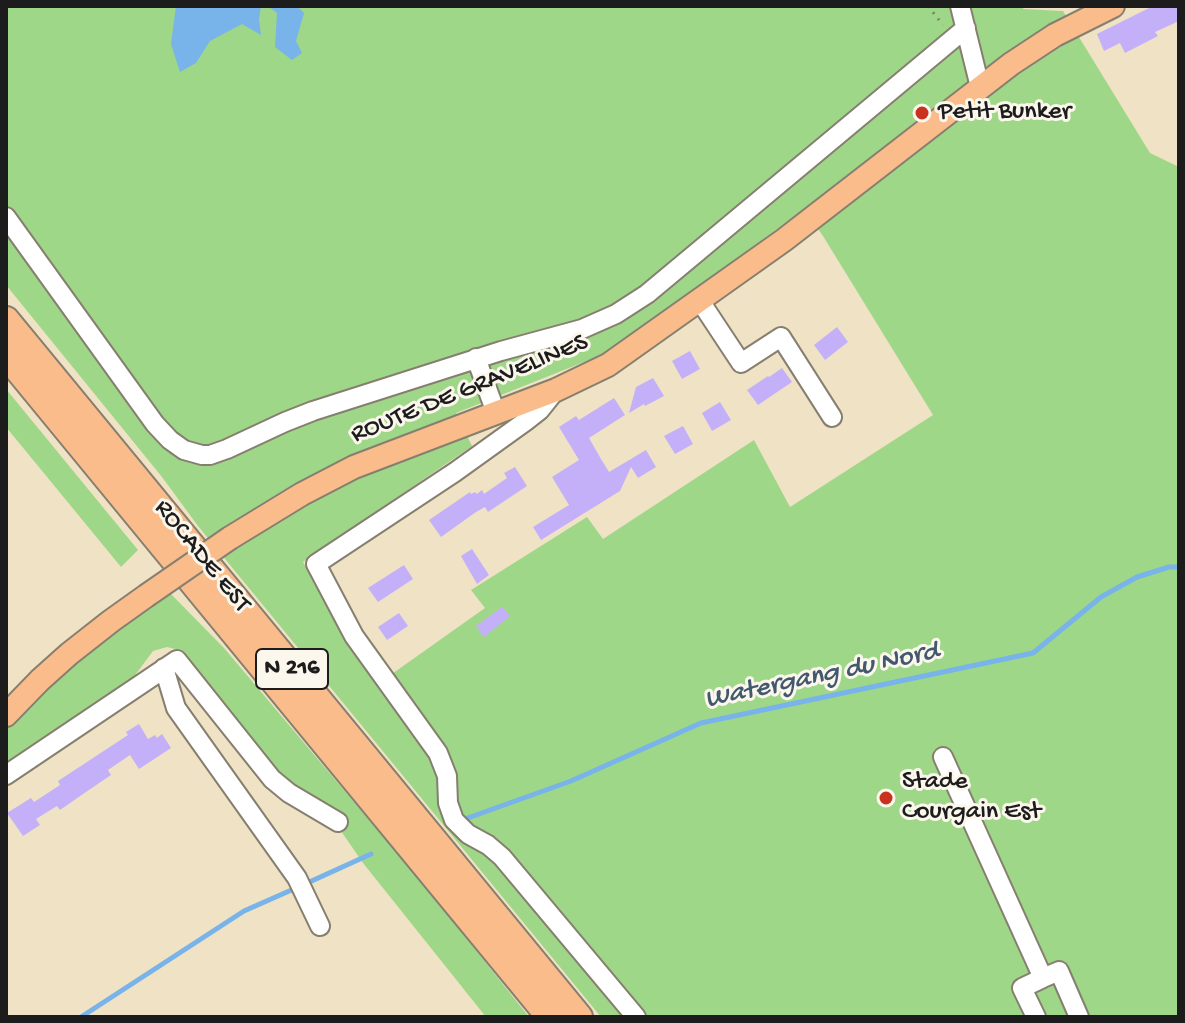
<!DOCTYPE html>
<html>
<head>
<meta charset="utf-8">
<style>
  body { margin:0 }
  #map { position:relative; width:1185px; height:1023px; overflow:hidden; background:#f0e2c4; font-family:"Gochi Hand",sans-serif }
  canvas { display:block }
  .frame { position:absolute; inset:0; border:8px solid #1c1c1c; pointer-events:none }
</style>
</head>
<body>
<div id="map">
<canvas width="1185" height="1023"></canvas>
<div class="frame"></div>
</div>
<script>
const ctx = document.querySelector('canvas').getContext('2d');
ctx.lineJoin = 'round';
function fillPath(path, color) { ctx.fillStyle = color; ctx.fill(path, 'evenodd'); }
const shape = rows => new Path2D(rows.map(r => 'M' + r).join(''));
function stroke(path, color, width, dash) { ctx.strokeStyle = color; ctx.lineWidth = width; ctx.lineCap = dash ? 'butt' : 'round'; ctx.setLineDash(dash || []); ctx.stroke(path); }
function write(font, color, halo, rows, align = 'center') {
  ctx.font = font + ' "Gochi Hand",sans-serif'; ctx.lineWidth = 6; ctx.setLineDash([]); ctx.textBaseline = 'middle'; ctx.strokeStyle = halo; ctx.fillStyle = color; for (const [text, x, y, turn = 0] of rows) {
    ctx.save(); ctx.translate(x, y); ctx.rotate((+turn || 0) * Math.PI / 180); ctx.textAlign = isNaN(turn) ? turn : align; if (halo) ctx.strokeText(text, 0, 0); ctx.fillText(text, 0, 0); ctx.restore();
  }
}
const green = shape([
  [6,6,1024,6,1023,9,1063,11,1150,153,1179,167,1179,1017,601,1017,198,526,162,477,6,285],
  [804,209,823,236,933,415,790,507,754,440,603,539,587,517,471,590,485,608,382,681,352,642,325,600,303,562,472,446,456,413,594,358,625,341],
  [6,389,138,550,121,567,6,427],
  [168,591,224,648,424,885,529,1017,486,1017,363,863,321,802,280,777,183,651,167,647,153,651,130,682,6,764,6,728,35,698,95,646]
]);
const water = shape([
  [176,6,261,6,259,19,261,35,242,24,210,41,196,63,180,72,171,44],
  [268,6,297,6,304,13,296,41,302,53,292,60,275,47,277,13]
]);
const stream = shape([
  [465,819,571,781,701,723,1033,653,1101,597,1137,577,1169,567,1179,567],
  [305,884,371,854],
  [81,1017,244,911,296,888]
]);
const building = shape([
  [1153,6,1179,6,1179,21,1155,32,1158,36,1125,53,1120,43,1104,51,1097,34],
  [837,327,848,342,825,360,814,345],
  [690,351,700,369,682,379,672,361],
  [782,368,792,382,758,405,747,390,768,376,769,377],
  [653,378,664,396,645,406,644,404,629,413,636,387],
  [614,398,625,415,589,438,601,459,609,472,646,450,656,467,638,478,631,467,620,491,541,540,533,527,569,505,552,477,579,460,559,427,576,416,579,420],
  [720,402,731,420,712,431,702,413],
  [683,426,693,444,675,454,664,436],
  [515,467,527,486,488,512,485,507,476,512,441,537,429,520,470,492,471,494,475,492,477,494,482,490,484,494,507,478,504,473],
  [472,549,489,575,477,584,461,556],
  [404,565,413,579,378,602,368,588],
  [502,607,510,616,484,637,476,626],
  [399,613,408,626,387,640,378,627],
  [139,724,148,739,155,735,157,738,162,734,171,748,139,769,130,755,108,770,111,775,83,794,60,810,57,806,36,819,40,825,23,836,7,813,31,798,34,802,60,785,58,781,128,735,126,732]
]);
const path = shape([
  [928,6,943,25]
]);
const minor = shape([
  [960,6,980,87],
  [6,217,155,424,170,440,184,450,202,455,210,455,227,449,285,422,313,411,501,351,582,329,616,314,647,294,966,28],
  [700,301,741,363,781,337,832,417],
  [476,358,496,413],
  [556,390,540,410,526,421,455,472,316,564,354,636,438,753,447,776,448,803,454,820,468,834,488,845,502,857,636,1017],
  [164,668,176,708,297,878,320,926],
  [943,757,1043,978,1059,971,1079,1017],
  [6,775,177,660,272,779,289,793,338,822],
  [1036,1017,1022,988,1043,978]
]);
const major = shape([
  [230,538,302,494,354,467,556,390,608,365,784,240,1011,64,1055,35,1113,6],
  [6,715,40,680,69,654,111,621,146,596]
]);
const highway = shape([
  [6,320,579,1017],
  [6,355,550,1017]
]);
const majorBridge = shape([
  [146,596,230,538]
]);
const markers = [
  [922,113,8,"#c8321e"],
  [886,798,8,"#c8321e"]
];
const shields = [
  [292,669,72]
];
const shieldNames = [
  ["N 216",292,669]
];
const poiNames = [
  ["Petit Bunker",938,113],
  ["Stade",902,783],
  ["Courgain Est",902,813]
];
const streetNames = [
  ["ROUTE DE GRAVELINES",470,390,-22],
  ["ROCADE EST",201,557,51]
];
const waterNames = [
  ["Watergang du Nord",822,677,-12]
];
fillPath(green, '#9fd789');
fillPath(water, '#78b3e9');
stroke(stream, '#78b3e9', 5);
fillPath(building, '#c4b0f9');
stroke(minor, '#867f70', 22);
stroke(major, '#867f70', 26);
stroke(highway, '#867f70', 30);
stroke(path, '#867f70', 3, [2, 6]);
stroke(minor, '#fff', 18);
stroke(major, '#f9bc8a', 22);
stroke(highway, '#f9bc8a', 26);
stroke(majorBridge, '#867f70', 26, []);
stroke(majorBridge, '#f9bc8a', 22);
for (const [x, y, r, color] of markers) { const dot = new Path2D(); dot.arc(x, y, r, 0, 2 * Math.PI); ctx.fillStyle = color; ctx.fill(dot); stroke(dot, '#fbf7ec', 3); }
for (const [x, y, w] of shields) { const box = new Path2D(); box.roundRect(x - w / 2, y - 20, w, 40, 6); ctx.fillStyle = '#fbf7ec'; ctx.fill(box); stroke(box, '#1c1c1c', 2); }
write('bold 24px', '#1c1c1c', null, shieldNames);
write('26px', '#1c1c1c', '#fbf7ec', poiNames, 'left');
write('26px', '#1c1c1c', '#fbf7ec', streetNames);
write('italic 28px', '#41586e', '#fbf7ec', waterNames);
</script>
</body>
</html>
